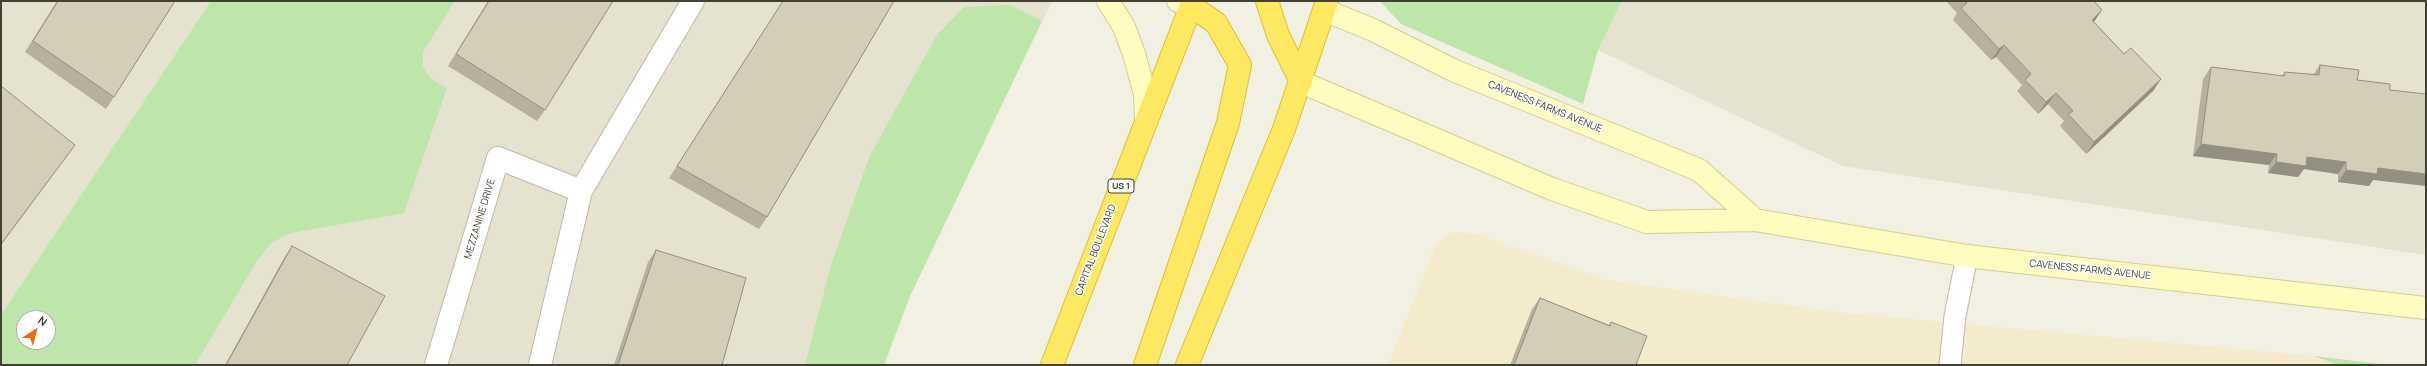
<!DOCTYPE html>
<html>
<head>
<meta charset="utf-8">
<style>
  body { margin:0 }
  #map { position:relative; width:2427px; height:366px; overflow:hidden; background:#f1f0e2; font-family:Manrope,sans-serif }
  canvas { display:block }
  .frame { position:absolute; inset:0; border:2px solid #424033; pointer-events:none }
  .north { position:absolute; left:16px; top:310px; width:40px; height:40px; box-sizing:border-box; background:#fff; border:1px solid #b3b3ad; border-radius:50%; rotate:36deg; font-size:11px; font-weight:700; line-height:16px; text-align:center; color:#424033 }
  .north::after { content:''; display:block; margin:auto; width:14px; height:18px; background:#f96411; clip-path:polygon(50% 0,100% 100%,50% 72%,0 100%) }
</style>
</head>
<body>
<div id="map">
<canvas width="2427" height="366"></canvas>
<div class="frame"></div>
<div class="north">N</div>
</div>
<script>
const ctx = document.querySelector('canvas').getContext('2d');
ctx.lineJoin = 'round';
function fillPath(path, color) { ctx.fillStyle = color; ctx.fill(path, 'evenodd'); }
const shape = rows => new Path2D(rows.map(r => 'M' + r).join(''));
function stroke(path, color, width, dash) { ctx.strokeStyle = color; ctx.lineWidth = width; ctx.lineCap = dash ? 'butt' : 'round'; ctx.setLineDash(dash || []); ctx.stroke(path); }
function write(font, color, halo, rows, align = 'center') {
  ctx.font = font + ' Manrope,sans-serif'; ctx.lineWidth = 3; ctx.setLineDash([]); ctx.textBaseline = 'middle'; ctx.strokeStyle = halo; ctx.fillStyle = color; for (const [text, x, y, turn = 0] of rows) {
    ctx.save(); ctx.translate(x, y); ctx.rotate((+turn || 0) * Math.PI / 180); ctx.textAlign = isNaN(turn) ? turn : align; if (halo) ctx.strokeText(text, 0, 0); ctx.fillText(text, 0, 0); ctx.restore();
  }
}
const residential = shape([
  [1,1,1052,1,910,296,884,365,1,365],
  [24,318,48,318,48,342,24,342],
  [1622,1,2426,1,2426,255,1843,166,1598,50]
]);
const commercial = shape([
  [1453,232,1477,234,1606,280,1834,312,2314,356,2338,365,1388,365,1437,243]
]);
const green = shape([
  [211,1,455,1,423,52,423,67,431,79,447,88,404,213,291,233,273,242,258,259,195,365,1,365,1,315],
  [24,318,48,318,48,342,24,342],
  [1380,1,1622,1,1598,50,1583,104,1401,24],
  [1010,5,1042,21,910,296,884,365,805,365,831,265,870,155,937,35,964,7],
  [2314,356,2388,365,2338,365]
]);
const lane = shape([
  [1950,365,1955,316,1967,256]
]);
const street = shape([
  [436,365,498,158,581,191],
  [540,365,581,191,693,1]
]);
const secondary = shape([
  [1108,1,1124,27,1134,54,1145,94,1146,121],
  [1178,1,1191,6],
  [1324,10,1373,30,1455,71,1699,170,1755,220],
  [1301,82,1552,189,1647,222,1755,220,1967,256,2426,308]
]);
const highway = shape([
  [1267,1,1278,35,1301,82],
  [1052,365,1193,1],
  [1145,365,1228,123,1240,65,1216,23,1191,6],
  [1187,365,1284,129,1327,1]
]);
const wall = shape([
  [57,1,175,1,114,97,106,109,25,52],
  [488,1,613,1,545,110,537,121,448,66],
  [783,1,894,1,767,217,759,229,669,178],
  [1946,1,2094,1,2094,22,2124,54,2161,79,2153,91,2086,154,2060,126,2064,121,2048,104,2038,114,2017,91,2022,85,1996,57,1991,60,1953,20,1957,13],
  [2320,65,2357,80,2373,180,2369,186,2338,182,2338,174,2304,169,2298,177,2268,173,2269,165,2193,156,2203,79,2211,67,2282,76,2285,72,2313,75],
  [292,246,347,365,225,365,284,258],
  [656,250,722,365,614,365,648,262],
  [1540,298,1609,325,1611,322,1636,365,1510,365,1532,309]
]);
const shadedWall = shape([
  [2102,10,2094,22,2092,20],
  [2004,45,1996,57,1991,60,1999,49],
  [2161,79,2153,91,2086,154,2094,142],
  [2056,93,2048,104,2038,114,2046,102],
  [2201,144,2277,154,2269,165,2193,156],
  [75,145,67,156,1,245,1,244],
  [2307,157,2346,162,2338,174,2304,169,2298,177,2268,173,2276,162],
  [2378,168,2426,174,2426,186,2373,180,2369,186,2338,182,2346,170]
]);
const building = shape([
  [58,1,175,1,114,97,33,41,58,1],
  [489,1,613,1,545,110,456,54,489,1],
  [783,1,894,1,767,217,677,166,783,1],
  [1965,1,2094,1,2102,10,2092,20,2124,54,2131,48,2161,79,2094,142,2068,114,2073,111,2056,93,2046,102,2025,80,2031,74,2004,45,1999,49,1961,8,1967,3,1965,1],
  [2320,65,2359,70,2357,80,2390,84,2390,90,2426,94,2426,174,2378,168,2377,174,2346,170,2346,162,2307,157,2306,166,2276,162,2277,154,2201,144,2211,67,2284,76,2285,72,2319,75,2320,65],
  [1,86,75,145,1,244,1,86],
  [292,246,385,296,347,365,226,365,292,246],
  [656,250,746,278,722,365,618,365,656,250],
  [1540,298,1610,326,1611,322,1647,336,1636,365,1514,365,1540,298]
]);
const shields = [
  [1121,186,26]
];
const shieldNames = [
  ["US 1",1121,186]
];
const streetNames = [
  ["CAVENESS FARMS AVENUE",1545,107,22],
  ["MEZZANINE DRIVE",480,219,-73],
  ["CAPITAL BOULEVARD",1096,250,-69],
  ["CAVENESS FARMS AVENUE",2090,270,6]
];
fillPath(residential, '#e5e3d0');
fillPath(commercial, '#f4ebcc');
fillPath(green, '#bfe6aa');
stroke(lane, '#bcb9a5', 23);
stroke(street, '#bcb9a5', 24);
stroke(secondary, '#d2ce92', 24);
stroke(highway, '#dcc031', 24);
stroke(lane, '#fff', 21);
stroke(street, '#fff', 22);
stroke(secondary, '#fefcbf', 22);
stroke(highway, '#fde961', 22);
fillPath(wall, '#b5b19e');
fillPath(shadedWall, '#949081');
fillPath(building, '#d3ceb8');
stroke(building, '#949081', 1);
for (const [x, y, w] of shields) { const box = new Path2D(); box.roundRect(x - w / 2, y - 7, w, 14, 3); ctx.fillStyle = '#fff'; ctx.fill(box); stroke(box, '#424033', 1); }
write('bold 9px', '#424033', null, shieldNames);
write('10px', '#424033', '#fff', streetNames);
</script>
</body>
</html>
